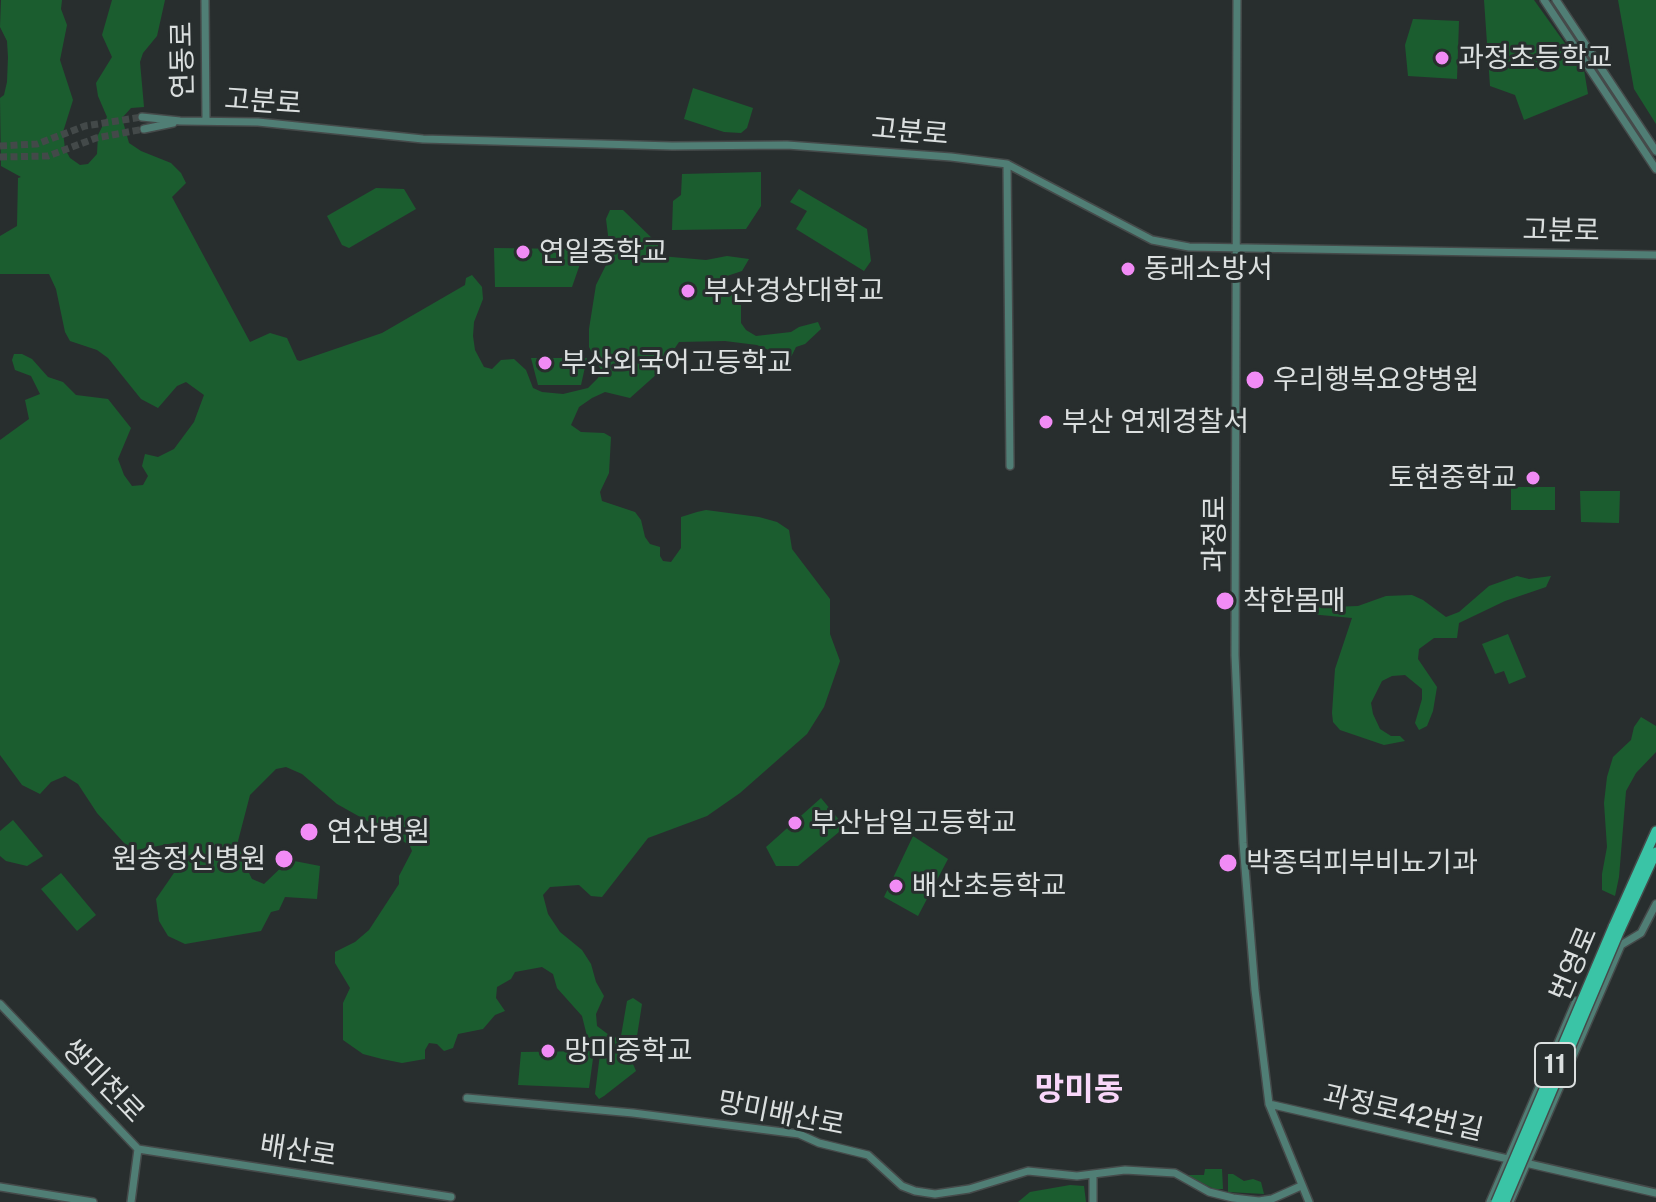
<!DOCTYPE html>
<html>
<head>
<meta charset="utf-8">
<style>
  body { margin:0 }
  canvas { display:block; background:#282e2e }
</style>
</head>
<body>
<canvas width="1656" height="1202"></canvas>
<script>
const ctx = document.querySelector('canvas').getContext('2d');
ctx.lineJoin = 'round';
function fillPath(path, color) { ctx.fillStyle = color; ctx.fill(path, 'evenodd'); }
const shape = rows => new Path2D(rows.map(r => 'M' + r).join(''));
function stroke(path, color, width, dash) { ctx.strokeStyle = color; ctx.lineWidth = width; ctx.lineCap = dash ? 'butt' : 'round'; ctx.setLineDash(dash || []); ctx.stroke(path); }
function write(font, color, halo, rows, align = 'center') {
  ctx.font = font + ' "Public Sans","Noto Sans KR",sans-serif'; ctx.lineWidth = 6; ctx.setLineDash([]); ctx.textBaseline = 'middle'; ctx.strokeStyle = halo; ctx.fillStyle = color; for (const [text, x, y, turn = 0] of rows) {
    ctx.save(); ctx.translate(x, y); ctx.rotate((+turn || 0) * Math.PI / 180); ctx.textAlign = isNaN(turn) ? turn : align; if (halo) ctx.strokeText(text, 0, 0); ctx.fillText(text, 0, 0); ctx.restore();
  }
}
const green = shape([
  [1,0,62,0,61,9,67,25,60,60,73,100,63,132,65,149,70,158,80,165,88,164,97,154,98,135,107,117,98,96,96,83,112,57,102,35,112,0,165,0,157,36,143,53,140,62,144,107,131,108,122,118,129,143,141,151,171,163,181,173,186,183,172,197,250,342,270,333,287,338,297,360,300,361,382,333,465,285,466,278,472,275,482,287,483,299,474,322,473,336,475,350,484,367,492,369,501,360,514,359,526,370,533,388,542,392,563,394,588,388,598,378,601,370,589,347,589,329,596,285,607,263,608,235,606,219,610,210,623,210,658,244,660,256,706,260,727,256,749,259,742,271,721,278,727,290,741,302,741,323,746,330,756,336,791,332,799,327,818,322,821,329,805,344,796,347,790,359,757,345,725,341,679,342,658,373,630,398,605,392,592,398,579,407,571,425,581,432,604,433,611,437,609,473,600,492,602,501,635,512,641,520,645,537,650,544,660,547,660,556,663,561,671,562,681,548,681,517,697,512,706,510,759,517,777,522,789,530,792,549,830,599,830,634,840,661,824,707,807,734,740,793,707,816,648,838,602,897,591,896,579,885,550,887,543,895,548,914,560,932,582,950,591,964,596,982,604,996,596,1014,597,1026,613,1038,621,1036,627,1001,633,998,642,1004,637,1036,627,1050,636,1071,604,1096,599,1099,595,1094,601,1046,587,1036,582,1016,557,988,553,974,542,967,515,972,511,979,497,987,496,998,505,1011,495,1015,483,1029,458,1034,453,1048,444,1051,437,1044,429,1043,425,1050,425,1059,402,1063,382,1059,363,1054,343,1040,343,1003,350,988,335,963,335,952,355,942,369,930,399,884,399,876,412,851,410,846,403,841,337,804,302,774,286,767,276,769,250,795,238,841,241,853,254,866,249,873,252,879,264,884,289,860,320,866,317,899,285,897,279,910,271,912,261,931,185,944,168,936,159,921,156,899,176,870,189,859,179,842,136,850,125,844,97,813,78,784,65,776,51,782,40,794,22,785,0,755,0,440,29,419,25,400,40,394,31,376,15,370,12,360,14,354,22,354,32,359,48,377,63,382,76,395,108,399,131,428,118,459,124,475,132,486,143,485,148,476,142,466,145,454,158,457,174,449,194,422,204,395,186,382,177,386,158,408,141,399,108,358,97,350,70,341,65,332,56,289,49,274,0,274,0,236,17,226,18,178,21,177,1,166,0,98,4,95,7,82,8,57,7,41,0,27],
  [1484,0,1534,0,1584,70,1588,94,1524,120,1515,95,1490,86],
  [1618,0,1656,0,1656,124,1634,89],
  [1413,19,1459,21,1457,79,1408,76,1405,45],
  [693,88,753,108,747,128,741,133,724,132,684,119],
  [761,172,761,206,746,229,672,230,673,201,681,195,682,174],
  [376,188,404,189,416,209,349,248,342,245,327,216],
  [799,189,867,229,871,261,864,271,796,229,807,211,790,202],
  [494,248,571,249,580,264,572,287,495,287],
  [531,358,587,358,581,385,538,385],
  [1511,487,1555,487,1555,510,1511,510],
  [1580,491,1620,491,1619,523,1581,522],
  [1517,576,1529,579,1551,576,1546,587,1505,601,1459,623,1457,638,1434,638,1419,649,1418,659,1437,687,1433,711,1427,726,1419,730,1415,723,1422,699,1422,689,1405,675,1392,676,1382,681,1371,703,1373,714,1380,729,1391,736,1400,736,1405,741,1384,745,1340,730,1333,722,1332,713,1335,669,1352,618,1310,614,1302,612,1303,608,1358,606,1386,596,1412,595,1423,600,1446,617,1459,612,1489,586],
  [1508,634,1526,677,1509,684,1504,671,1495,674,1482,644],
  [1641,717,1656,726,1656,752,1636,773,1626,791,1619,877,1615,896,1602,890,1602,874,1607,847,1604,803,1607,777,1613,757,1631,740,1634,727],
  [821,798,845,827,798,866,776,866,766,847],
  [13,820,43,856,27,866,6,861,0,856,0,831],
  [913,836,948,859,918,916,884,897],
  [61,873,96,915,77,931,41,889],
  [594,1051,589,1088,518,1085,521,1052],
  [1205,1169,1222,1169,1223,1189,1214,1189,1187,1175,1204,1175],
  [1228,1174,1233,1174,1244,1181,1253,1179,1261,1182,1264,1194,1228,1192],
  [1070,1185,1084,1186,1086,1202,1018,1202,1030,1192]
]);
const secondaryTunnel = shape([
  [0,146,37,144,85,126,142,117],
  [0,157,48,156,96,138,144,129]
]);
const secondary = shape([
  [205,0,206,120],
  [1237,0,1235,655,1243,843,1255,990,1269,1104,1309,1202],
  [1544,0,1656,169],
  [1556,0,1656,151],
  [142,117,180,121,258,122,423,139,672,146,787,145,951,157,1007,164,1152,240,1189,247,1656,255],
  [144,129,173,123],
  [1007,164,1010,466],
  [1621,945,1641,933,1656,904],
  [0,1004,138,1149,131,1202],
  [467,1098,633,1113,799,1134,819,1143,868,1155,902,1186,915,1191,935,1194,969,1189,1028,1171,1077,1176,1125,1170,1175,1173,1209,1192,1233,1198,1259,1201,1272,1199,1301,1186],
  [1269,1104,1656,1193],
  [138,1149,451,1197],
  [1093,1174,1093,1202],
  [0,1187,93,1202],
  [1490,1202,1576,1001],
  [1510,1202,1621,945]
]);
const highway = shape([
  [1613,927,1656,831],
  [1620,930,1656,852]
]);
const highwayBridge = shape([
  [1496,1202,1613,927],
  [1505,1202,1620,930]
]);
const markers = [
  [1442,58,8,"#f18bf5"],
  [523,252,8,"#f18bf5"],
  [1128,269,8,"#f18bf5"],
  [688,291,8,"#f18bf5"],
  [545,363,8,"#f18bf5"],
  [1255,380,10,"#f18bf5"],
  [1046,422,8,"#f18bf5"],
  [1533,478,8,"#f18bf5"],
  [1225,601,10,"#f18bf5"],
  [795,823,8,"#f18bf5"],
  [309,832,10,"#f18bf5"],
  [284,859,10,"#f18bf5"],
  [1228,863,10,"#f18bf5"],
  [896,886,8,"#f18bf5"],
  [548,1051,8,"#f18bf5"]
];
const shields = [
  [1555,1065,40]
];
const shieldNames = [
  ["11",1555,1065]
];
const poiNames = [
  ["과정초등학교",1458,58],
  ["연일중학교",539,252],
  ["동래소방서",1144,269],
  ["부산경상대학교",704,291],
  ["부산외국어고등학교",561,363],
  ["우리행복요양병원",1273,380],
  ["부산 연제경찰서",1062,422],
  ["토현중학교",1517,478,"right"],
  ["착한몸매",1243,601],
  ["부산남일고등학교",811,823],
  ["연산병원",327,832],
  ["원송정신병원",266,859,"right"],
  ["박종덕피부비뇨기과",1246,863],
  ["배산초등학교",912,886],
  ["망미중학교",564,1051]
];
const streetNames = [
  ["연동로",183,60,-91],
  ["고분로",263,102,4],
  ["고분로",910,132,5],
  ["고분로",1561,231,1],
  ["과정로",1215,534,-90],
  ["번영로",1574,964,-67],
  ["쌍미천로",103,1081,46],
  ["과정로42번길",1403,1113,13],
  ["망미배산로",781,1114,11],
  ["배산로",298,1151,9]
];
const quarterNames = [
  ["망미동",1079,1090]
];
fillPath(green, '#1b5d2f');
stroke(secondaryTunnel, '#434949', 7, [7, 3.5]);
stroke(secondary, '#454a4a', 10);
stroke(highway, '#454a4a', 12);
stroke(secondary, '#507e75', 7);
stroke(highway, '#3ac4a6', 9);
stroke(highwayBridge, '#454a4a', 12, []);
stroke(highwayBridge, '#3ac4a6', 9);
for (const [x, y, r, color] of markers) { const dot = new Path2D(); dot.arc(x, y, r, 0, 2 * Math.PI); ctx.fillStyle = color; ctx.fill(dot); stroke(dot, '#282e2e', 3); }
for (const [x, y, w] of shields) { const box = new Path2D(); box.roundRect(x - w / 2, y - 22, w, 44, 6); ctx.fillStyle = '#282e2e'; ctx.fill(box); stroke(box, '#dbdfdf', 2); }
write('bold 26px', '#dbdfdf', null, shieldNames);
write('28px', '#dbdfdf', '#282e2e', poiNames, 'left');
write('28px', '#dbdfdf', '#282e2e', streetNames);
write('bold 32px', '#f9d7fa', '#282e2e', quarterNames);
</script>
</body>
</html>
